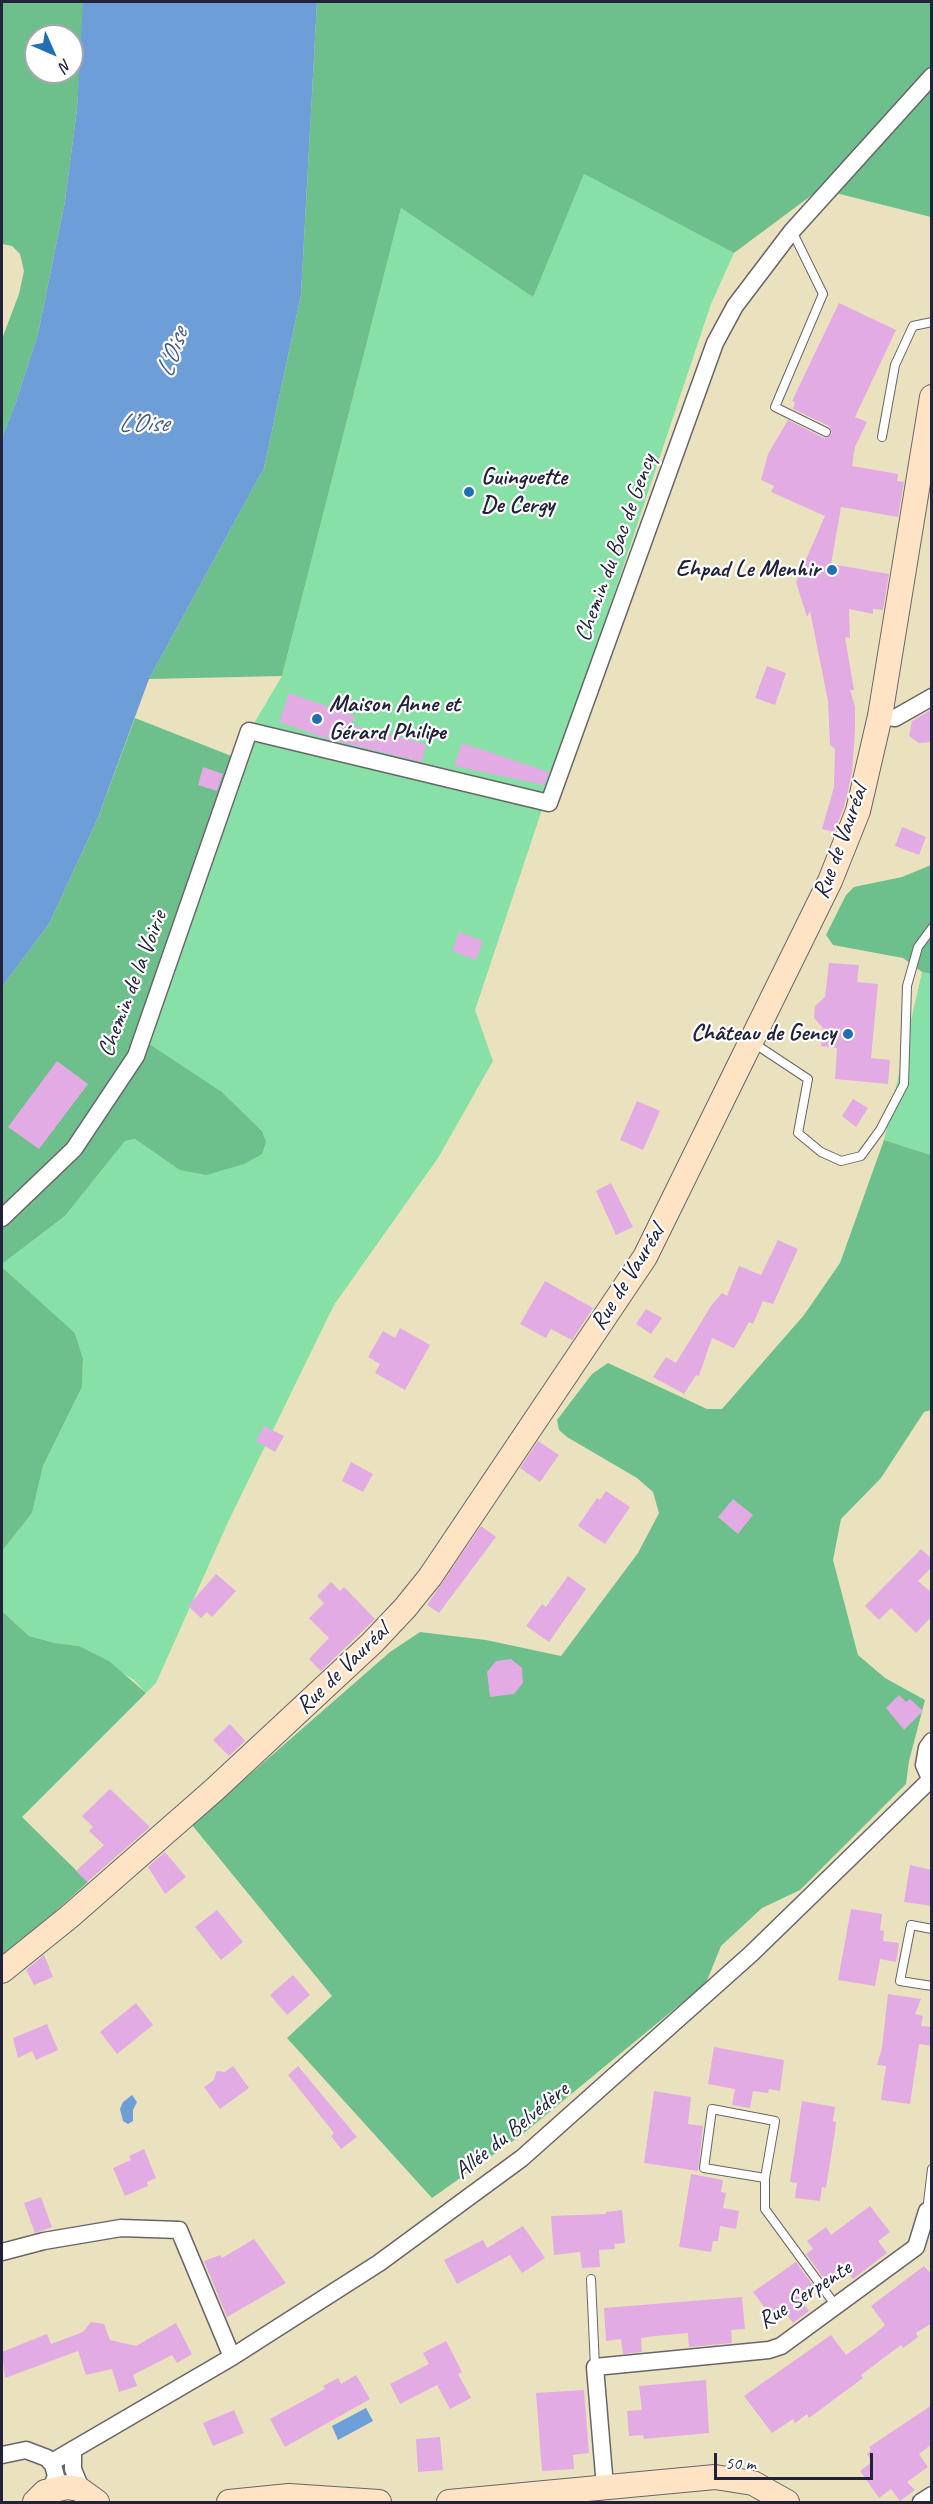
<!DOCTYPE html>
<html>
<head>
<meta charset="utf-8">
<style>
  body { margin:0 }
  #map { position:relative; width:933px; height:2504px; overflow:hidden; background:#eae2bf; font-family:Caveat,sans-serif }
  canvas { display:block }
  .frame { position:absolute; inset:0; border:3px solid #22223b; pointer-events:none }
  .north { position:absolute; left:24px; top:24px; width:60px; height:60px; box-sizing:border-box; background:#fff; border:2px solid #a7a7b1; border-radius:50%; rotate:135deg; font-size:16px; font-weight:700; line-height:24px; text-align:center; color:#22223b }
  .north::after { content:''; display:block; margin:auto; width:21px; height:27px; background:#1f6fb2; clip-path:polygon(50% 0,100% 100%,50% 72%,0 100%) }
  .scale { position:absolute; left:714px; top:2453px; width:159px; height:27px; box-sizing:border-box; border:3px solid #22223b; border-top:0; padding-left:8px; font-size:18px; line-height:21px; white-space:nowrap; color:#22223b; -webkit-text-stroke:4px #fff; paint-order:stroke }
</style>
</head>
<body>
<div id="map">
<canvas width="933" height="2504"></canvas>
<div class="frame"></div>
<div class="north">N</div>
<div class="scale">50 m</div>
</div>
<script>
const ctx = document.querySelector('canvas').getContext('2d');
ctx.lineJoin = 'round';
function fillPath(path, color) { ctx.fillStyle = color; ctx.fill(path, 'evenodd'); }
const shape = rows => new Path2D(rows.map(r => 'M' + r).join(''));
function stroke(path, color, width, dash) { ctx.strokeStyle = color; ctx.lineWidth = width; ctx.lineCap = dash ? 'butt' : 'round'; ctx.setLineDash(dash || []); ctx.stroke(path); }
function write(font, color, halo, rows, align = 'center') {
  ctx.font = font + ' Caveat,sans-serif'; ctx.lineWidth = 4.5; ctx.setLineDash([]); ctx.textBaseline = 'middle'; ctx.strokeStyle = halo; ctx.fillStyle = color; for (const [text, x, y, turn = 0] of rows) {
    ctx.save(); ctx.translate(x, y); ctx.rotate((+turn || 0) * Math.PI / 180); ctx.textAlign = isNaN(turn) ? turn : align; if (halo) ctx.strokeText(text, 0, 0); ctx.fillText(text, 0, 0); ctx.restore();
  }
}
const green = shape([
  [584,174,734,253,711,304,475,1010,493,1061,438,1158,334,1305,229,1520,156,1683,146,1693,134,1680,79,1646,55,1643,29,1636,2,1611,2,1551,32,1513,43,1466,82,1387,83,1359,75,1333,2,1267,2,1264,65,1216,125,1141,135,1139,180,1169,262,1131,222,1092,136,1036,234,757,282,676,401,208,532,296],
  [922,972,931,974,931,1155,884,1140]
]);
const forest = shape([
  [2,2,83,2,84,11,77,109,65,201,38,334,16,402,2,438,2,339,19,294,24,271,20,254,12,246,2,244],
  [36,36,72,36,72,72,36,72],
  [317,2,931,2,931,217,820,189,734,253,584,174,533,297,401,208,282,676,149,679,264,468,301,295],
  [135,718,234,757,137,1036,222,1092,262,1131,266,1142,262,1154,244,1164,206,1175,180,1170,135,1139,125,1141,65,1216,2,1264,2,987,49,924,97,820],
  [931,865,931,974,922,972,903,958,833,945,826,935,846,895,854,887,902,877],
  [884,1140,931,1155,931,1410,924,1412,881,1478,841,1519,833,1560,858,1655,885,1678,925,1700,909,1761,906,1784,800,1890,762,1908,721,1946,706,1983,524,2133,432,2198,287,2038,332,1996,192,1825,390,1652,420,1632,486,1640,561,1656,638,1553,659,1513,653,1492,637,1478,567,1437,559,1430,557,1420,592,1374,608,1363,707,1409,722,1409,804,1315,840,1263],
  [2,1267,75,1333,83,1359,82,1387,43,1466,32,1513,2,1551],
  [2,1611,29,1636,55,1643,79,1646,109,1661,146,1693,22,1817,88,1882,2,1960]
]);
const water = shape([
  [83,2,317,2,301,295,264,468,149,679,97,820,49,924,2,987,2,438,16,402,38,334,65,201,77,109],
  [132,2095,137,2102,133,2110,133,2121,128,2124,123,2121,120,2109,123,2102],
  [366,2408,373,2421,338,2440,332,2426]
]);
const building = shape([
  [839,303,896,330,855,417,867,422,855,447,852,466,898,474,897,481,904,482,898,517,841,507,831,564,889,574,883,610,873,609,873,614,849,609,850,638,845,637,854,690,850,690,855,707,855,730,852,773,844,807,834,832,822,829,834,787,835,749,830,745,828,701,810,611,807,617,796,582,825,516,771,492,774,486,761,480,768,454,788,420,824,438,832,434,829,426,793,409,795,402,792,401],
  [767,666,786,673,775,705,755,698],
  [289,693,355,716,352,725,426,744,422,762,325,738,279,722],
  [932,709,932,742,919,743,909,736,912,721],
  [462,743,549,772,544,785,454,766],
  [203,767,223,774,217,791,198,785],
  [902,827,926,837,919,855,895,846],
  [459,932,483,941,476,960,452,951],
  [829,963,859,965,857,982,878,984,871,1058,890,1060,888,1084,835,1079,837,1048,821,1046,823,1028,814,1018,815,1006,825,997],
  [57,1061,88,1084,39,1149,8,1127],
  [853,1099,868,1108,856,1127,842,1116],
  [637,1101,660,1111,643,1150,620,1140],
  [611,1183,633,1227,616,1235,596,1191],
  [778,1240,798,1249,773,1304,763,1301,753,1324,749,1322,734,1348,712,1338,699,1376,696,1375,684,1394,653,1377,666,1357,676,1363,711,1306,722,1293,727,1296,739,1266,761,1275],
  [545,1281,593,1308,572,1340,551,1329,546,1338,520,1324],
  [646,1309,662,1318,651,1334,636,1324],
  [400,1328,430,1345,405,1390,375,1373,380,1364,368,1357,383,1331,395,1338],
  [264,1426,284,1436,275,1452,256,1441],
  [538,1441,559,1455,540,1482,520,1468],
  [351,1462,373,1474,363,1492,342,1481],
  [606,1491,630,1507,605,1544,578,1526,597,1498,600,1500],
  [733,1499,753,1515,738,1534,718,1517],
  [481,1526,496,1537,439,1613,427,1605],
  [921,1549,932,1559,932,1567,918,1581,932,1593,932,1616,916,1633,891,1608,879,1620,865,1606],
  [216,1574,236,1591,212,1617,207,1612,201,1618,188,1606],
  [568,1576,586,1589,549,1642,526,1626,542,1604,546,1607],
  [331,1582,340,1591,344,1587,375,1619,321,1671,309,1659,329,1638,309,1618,324,1603,317,1596],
  [511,1659,522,1668,523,1683,514,1694,490,1697,487,1672,496,1661],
  [899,1695,906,1702,910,1699,923,1711,904,1730,886,1708],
  [230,1724,245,1741,229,1756,213,1740],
  [110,1789,150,1827,87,1882,76,1871,104,1845,89,1831,93,1827,82,1816],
  [165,1852,186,1877,165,1894,148,1867],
  [910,1865,932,1870,932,1906,904,1902],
  [851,1909,882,1914,880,1930,884,1931,883,1941,899,1943,896,1962,880,1959,875,1986,838,1980],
  [217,1910,243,1942,221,1960,195,1927],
  [44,1955,53,1977,34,1985,26,1970],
  [293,1975,310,1995,287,2015,270,1995],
  [888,1994,921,1999,915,2014,923,2016,921,2026,932,2027,932,2046,919,2044,910,2104,881,2100,886,2066,877,2065,882,2048],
  [136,2003,153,2025,117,2054,100,2032],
  [47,2024,58,2050,36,2060,32,2051,18,2058,13,2038],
  [714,2047,784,2060,780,2091,769,2089,768,2093,753,2091,750,2108,732,2105,735,2089,708,2084],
  [233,2066,249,2088,220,2109,204,2087,213,2081,217,2071,225,2072],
  [298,2066,357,2137,341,2149,331,2136,334,2133,288,2075],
  [654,2091,691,2097,688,2124,703,2126,698,2171,644,2163],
  [802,2101,835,2107,833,2121,836,2122,835,2131,826,2188,822,2187,820,2201,795,2198,797,2183,790,2182],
  [144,2149,156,2178,147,2182,148,2186,125,2196,113,2168,131,2160,129,2156],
  [691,2174,723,2180,721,2192,726,2193,723,2208,739,2211,736,2229,720,2226,718,2241,713,2241,711,2252,679,2247],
  [41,2197,52,2227,35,2233,24,2203],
  [870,2206,890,2232,878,2241,887,2253,853,2279,843,2267,825,2280,806,2254,813,2249,807,2241,826,2227,831,2235],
  [622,2210,625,2243,614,2244,615,2249,599,2250,600,2267,582,2268,580,2252,554,2255,551,2216,606,2214,606,2212],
  [523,2226,545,2258,522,2273,510,2255,457,2284,444,2260,483,2240,487,2248],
  [254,2239,286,2283,227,2317,204,2261,220,2255,222,2258],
  [796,2262,815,2288,800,2299,809,2311,793,2323,784,2311,773,2319,753,2292],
  [924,2266,932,2275,932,2323,916,2333,918,2337,903,2348,901,2345,861,2375,863,2378,809,2418,807,2414,795,2423,793,2419,772,2433,744,2396,831,2335,846,2355,875,2334,885,2325,871,2306],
  [742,2297,745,2329,731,2330,732,2343,689,2347,688,2333,655,2336,641,2338,642,2352,623,2354,621,2339,606,2341,604,2308],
  [91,2322,104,2324,110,2340,136,2346,176,2323,192,2354,177,2363,172,2355,133,2375,137,2386,119,2392,112,2369,86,2375,78,2351,5,2378,2,2352,47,2334,51,2344,83,2332],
  [446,2341,462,2372,458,2374,471,2398,450,2409,437,2385,400,2404,390,2384,429,2364,423,2353],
  [356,2375,370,2399,285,2447,270,2419,325,2389,323,2386,338,2378,341,2384],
  [706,2380,709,2433,644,2439,643,2435,629,2436,627,2411,642,2410,639,2386],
  [584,2390,589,2453,573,2455,574,2469,542,2471,536,2393],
  [932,2405,932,2444,919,2454,928,2467,907,2482,915,2490,900,2501,891,2489,879,2498,860,2471,872,2462,867,2454,871,2450,869,2447],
  [234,2410,244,2433,213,2446,203,2423],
  [440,2437,443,2470,418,2472,416,2439]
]);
const lane = shape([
  [792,231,823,294,775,407,826,432],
  [882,437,895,365,913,326,932,322],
  [752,1042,808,1079,798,1133,821,1152,841,1161,861,1156,880,1130,904,1084,907,986,918,947,932,928],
  [932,1929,911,1925,900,1981,932,1986],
  [765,2178,704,2168,712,2109,775,2121,765,2178,765,2209,836,2306],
  [927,2211,932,2169],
  [591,2279,595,2367]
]);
const street = shape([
  [880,716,895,718,932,697],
  [2,1218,74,1149,136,1056,249,731,549,803,715,343,735,306,792,231,932,76],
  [932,1741,927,1748,924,1765,932,1783],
  [2,2252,44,2241,121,2228,179,2230,232,2357],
  [73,2450,73,2469,82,2491],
  [2,2455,26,2450,47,2458,53,2465,56,2476,50,2491],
  [52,2462,232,2357,379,2263,522,2158,751,1954,929,1781],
  [605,2487,595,2367,769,2350,781,2346,916,2247,927,2211,932,2212],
  [921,2502,932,2495]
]);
const secondary = shape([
  [2,1971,69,1917,214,1790,372,1643,405,1608,430,1577,645,1257,830,881,858,811,880,716,932,397],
  [35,2502,45,2492,67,2487,79,2489,97,2502],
  [229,2502,289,2496,379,2502],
  [449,2502,715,2477,753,2483,787,2502]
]);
const markers = [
  [469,492,6,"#1f6fb2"],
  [832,570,6,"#1f6fb2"],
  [317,719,6,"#1f6fb2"],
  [848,1034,6,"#1f6fb2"]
];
const poiNames = [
  ["Guinguette",481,478],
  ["De Cergy",481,506],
  ["Ehpad Le Menhir",820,570,"right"],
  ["Maison Anne et",329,705],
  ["Gérard Philipe",329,733],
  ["Château de Gency",836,1034,"right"]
];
const streetNames = [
  ["Chemin du Bac de Gency",616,548,-70],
  ["Rue de Vauréal",841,842,-70],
  ["Chemin de la Voirie",133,984,-69],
  ["Rue de Vauréal",628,1278,-58],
  ["Rue de Vauréal",343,1669,-44],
  ["Allée du Belvédère",512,2131,-39],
  ["Rue Serpente",805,2295,-33]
];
const waterNames = [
  ["L'Oise",173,353,-71],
  ["L’Oise",143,424]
];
fillPath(green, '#87e1a6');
fillPath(forest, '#6dbf8b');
fillPath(water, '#6d9ed7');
fillPath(building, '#e2abe4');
stroke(lane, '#686569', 10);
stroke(street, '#686569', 19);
stroke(secondary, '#686569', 26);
stroke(lane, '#fff', 8);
stroke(street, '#fff', 16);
stroke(secondary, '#fee4c5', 24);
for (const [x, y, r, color] of markers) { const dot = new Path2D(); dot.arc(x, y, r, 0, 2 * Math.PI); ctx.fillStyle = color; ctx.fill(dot); stroke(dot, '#fff', 2); }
write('bold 24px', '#22223b', '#fff', poiNames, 'left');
write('24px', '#22223b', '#fff', streetNames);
write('italic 26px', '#445a81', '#fff', waterNames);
</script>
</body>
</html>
